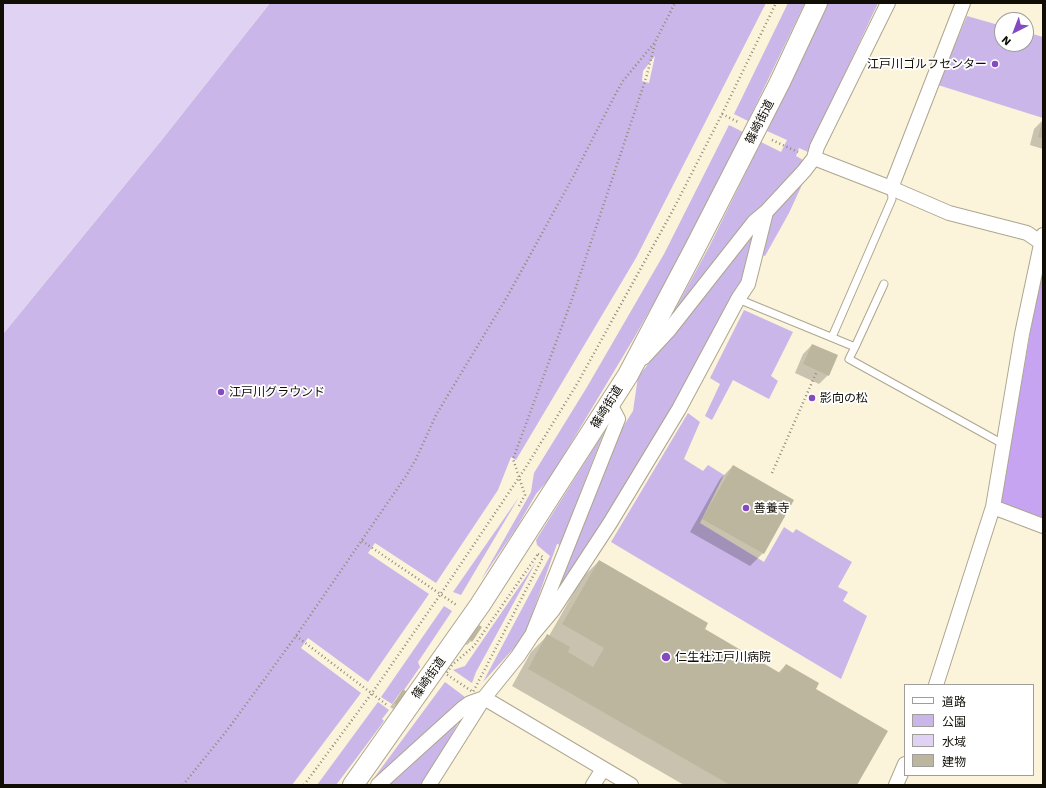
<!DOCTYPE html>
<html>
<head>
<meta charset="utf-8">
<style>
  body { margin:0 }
  #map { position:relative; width:1046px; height:788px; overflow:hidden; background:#fbf3da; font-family:"Work Sans","Noto Sans JP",sans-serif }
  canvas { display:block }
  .frame { position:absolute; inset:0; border:4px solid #100d05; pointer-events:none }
  .legend { position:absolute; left:904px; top:684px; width:130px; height:92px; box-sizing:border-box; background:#fff; border:1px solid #9f9e9b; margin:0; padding:5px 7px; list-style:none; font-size:12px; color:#100d05 }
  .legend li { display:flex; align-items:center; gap:8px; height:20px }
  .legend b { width:20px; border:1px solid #9f9e9b }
  .north { position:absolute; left:994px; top:12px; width:40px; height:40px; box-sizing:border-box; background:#fff; border:1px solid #9f9e9b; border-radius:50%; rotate:222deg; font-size:11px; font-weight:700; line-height:16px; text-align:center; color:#100d05 }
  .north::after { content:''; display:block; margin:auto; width:14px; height:18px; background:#844ac0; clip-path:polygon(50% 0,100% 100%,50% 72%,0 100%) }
</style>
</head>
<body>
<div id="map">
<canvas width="1046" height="788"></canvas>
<div class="frame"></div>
<ul class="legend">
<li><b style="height:5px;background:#fff"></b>道路</li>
<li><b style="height:11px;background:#cab6e8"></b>公園</li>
<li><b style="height:11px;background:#dfd2f3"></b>水域</li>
<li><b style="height:11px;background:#bdb69e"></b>建物</li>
</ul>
<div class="north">N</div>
</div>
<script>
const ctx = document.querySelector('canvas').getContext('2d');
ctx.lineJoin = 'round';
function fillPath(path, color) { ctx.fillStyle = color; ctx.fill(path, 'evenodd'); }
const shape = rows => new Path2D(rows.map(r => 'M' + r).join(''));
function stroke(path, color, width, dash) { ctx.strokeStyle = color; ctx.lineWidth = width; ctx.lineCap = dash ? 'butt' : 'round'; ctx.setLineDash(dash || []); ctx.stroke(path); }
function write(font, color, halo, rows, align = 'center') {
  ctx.font = font + ' "Work Sans","Noto Sans JP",sans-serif'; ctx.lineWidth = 3.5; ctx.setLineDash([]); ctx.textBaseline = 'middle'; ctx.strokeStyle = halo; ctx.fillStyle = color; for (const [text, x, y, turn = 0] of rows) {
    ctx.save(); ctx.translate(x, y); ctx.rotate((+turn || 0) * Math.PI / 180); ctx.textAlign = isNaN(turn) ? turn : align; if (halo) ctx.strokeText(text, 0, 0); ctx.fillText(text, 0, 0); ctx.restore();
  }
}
const green = shape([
  [270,3,766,3,636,258,516,460,511,457,498,490,436,583,375,543,368,553,429,594,368,682,308,638,301,648,361,693,292,785,3,785,3,334,160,142],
  [655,56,649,83,642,81,643,71],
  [788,3,805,3,748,121,734,114],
  [827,3,878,3,808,152,799,148,796,156,805,161,768,201,749,216,671,317,709,247,761,142,781,152,787,140,767,131],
  [967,16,1002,26,1002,44,1026,44,1026,32,1043,37,1043,118,938,85],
  [729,125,743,132,675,266,634,338,550,478,536,494,517,527,481,580,531,492,534,473,587,387,664,254],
  [807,174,789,213,765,256,762,255,773,213],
  [758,224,746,276,676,402,613,510,552,602,614,441,633,411,638,377],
  [744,310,793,332,771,376,778,381,769,399,733,380,712,420,705,416,720,384,710,378],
  [688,413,700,422,684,459,703,471,708,465,724,475,700,523,764,562,784,527,793,533,796,529,852,562,838,587,848,592,843,601,867,616,841,679,611,542],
  [604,432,560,545,557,544,552,558,524,637,483,682,550,556,537,545,536,540],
  [519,497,461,595,453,592],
  [536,562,476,672,472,683,453,670,465,666],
  [444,606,452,611,418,662,420,667,404,690,403,689,392,704,381,697],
  [445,682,465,697,371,782],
  [378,702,389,710,382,719,384,721,358,756,336,785,317,785],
  [463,714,441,754,420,785,387,785]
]);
const forest = shape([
  [1043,260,1043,518,1000,504]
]);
const water = shape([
  [3,3,270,3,160,142,3,334]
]);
const shadow = shape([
  [1043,120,1043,149,1030,145,1034,129],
  [812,345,828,375,819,384,795,373,803,354],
  [733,466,763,553,750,566,690,532,720,479],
  [599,561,703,629,778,673,786,665,815,689,856,785,684,785,512,686,531,652,548,635,549,636,582,578],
  [479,626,471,641,467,645,465,644],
  [403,691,397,705,393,709,390,707]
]);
const building = shape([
  [1043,119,1043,138,1038,137],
  [812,344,838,355,829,376,803,364],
  [733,465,794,500,764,554,702,519],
  [599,560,708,623,705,629,780,673,786,664,819,683,816,689,888,731,857,785,730,785,528,669,547,634,570,647,568,652,593,667,604,648,562,624],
  [479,625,482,627,472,642,469,639],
  [403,689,407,692,398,706,394,703]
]);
const path = shape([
  [722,114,738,122],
  [772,140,798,152],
  [772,473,817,371],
  [519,506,525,495,513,459,572,299,647,75,655,43],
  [362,541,458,606],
  [538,554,543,557,473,692,446,674,452,665,474,646,538,554],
  [296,636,387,705],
  [183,785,228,729,296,636,406,476,416,459,436,415,507,297,573,177,615,95,623,81,655,42,675,3],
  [304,785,372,693,440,595,526,467,577,384,673,210,722,114,776,3]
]);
const service = shape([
  [738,299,855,347,849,359,1003,444],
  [832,337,892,199,891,188],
  [855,347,884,284]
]);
const minor = shape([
  [814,158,817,147,888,3],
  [891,188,963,3],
  [643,358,669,330,754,222,766,212,804,171,814,158,891,188,949,213,1027,233,1043,244],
  [993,507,1043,526],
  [532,635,553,610,610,523,679,409,738,299,748,284,766,212],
  [936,685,993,507,1022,334,1043,235],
  [378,785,463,708,470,703,484,698,631,785],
  [429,785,484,698,518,656,532,635,618,419,610,404],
  [593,785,603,769],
  [896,785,905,764]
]);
const secondary = shape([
  [353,785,480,605,628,375,695,248,780,82,817,3]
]);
const markers = [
  [995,64,4,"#844ac0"],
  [221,392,4,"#844ac0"],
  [812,398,4,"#844ac0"],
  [746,508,4,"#844ac0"],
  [666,657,5,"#844ac0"]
];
const poiNames = [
  ["江戸川ゴルフセンター",987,64,"right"],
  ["江戸川グラウンド",229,392],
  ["影向の松",820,398],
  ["善養寺",754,508],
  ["仁生社江戸川病院",675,657]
];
const streetNames = [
  ["篠崎街道",760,122,-63],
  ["篠崎街道",607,407,-58],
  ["篠崎街道",429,678,-55]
];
fillPath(green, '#cab6e8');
fillPath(forest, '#c6a4f2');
fillPath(water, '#dfd2f3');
fillPath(shadow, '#0003');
fillPath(building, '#bdb69e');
stroke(service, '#ada68f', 9);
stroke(minor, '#ada68f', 16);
stroke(secondary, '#ada68f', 22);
stroke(path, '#908b79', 2.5, [1, 3]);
stroke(service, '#fff', 7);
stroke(minor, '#fff', 14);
stroke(secondary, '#fff', 20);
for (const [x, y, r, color] of markers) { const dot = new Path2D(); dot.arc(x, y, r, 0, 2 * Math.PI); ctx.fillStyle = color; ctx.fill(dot); stroke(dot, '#fff', 1.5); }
write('12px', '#100d05', '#fff', poiNames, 'left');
write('12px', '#100d05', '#fff', streetNames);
</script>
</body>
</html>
